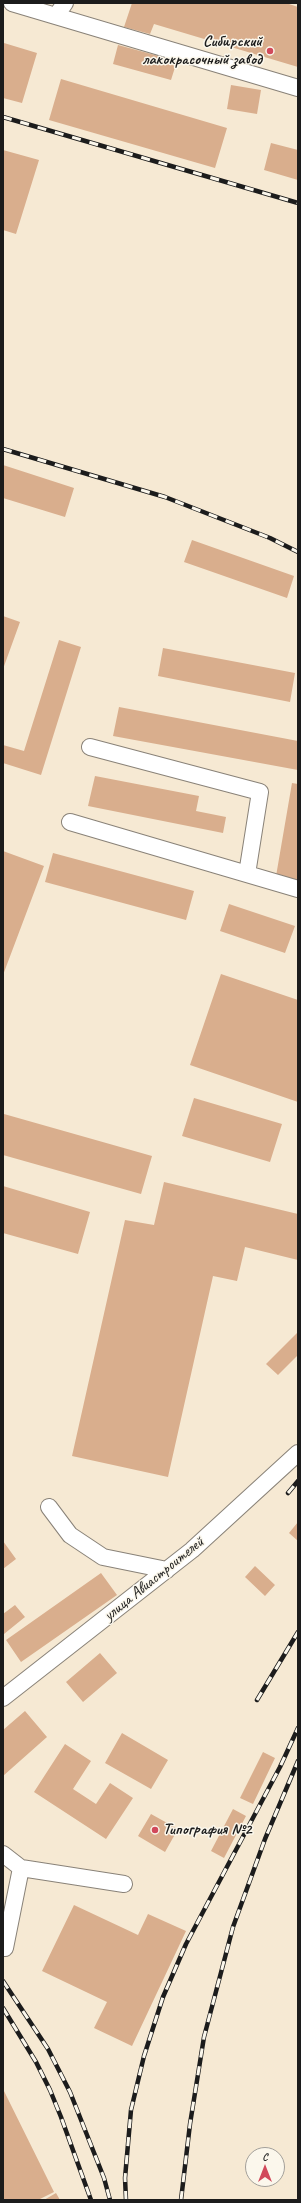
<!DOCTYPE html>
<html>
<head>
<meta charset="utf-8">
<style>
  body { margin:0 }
  #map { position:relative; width:301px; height:2203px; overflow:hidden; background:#f6e9d3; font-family:Caveat,sans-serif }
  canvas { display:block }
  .frame { position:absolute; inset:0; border:4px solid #1c1c1c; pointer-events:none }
  .north { position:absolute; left:245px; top:2147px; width:40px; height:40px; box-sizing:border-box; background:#fbf7ec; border:1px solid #a29f99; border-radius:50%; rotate:0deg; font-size:11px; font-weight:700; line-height:16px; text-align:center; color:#1c1c1c }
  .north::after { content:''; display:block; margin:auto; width:14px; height:18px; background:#d1495b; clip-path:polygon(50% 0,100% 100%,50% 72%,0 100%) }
</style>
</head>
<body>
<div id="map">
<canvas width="301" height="2203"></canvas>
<div class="frame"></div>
<div class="north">С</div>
</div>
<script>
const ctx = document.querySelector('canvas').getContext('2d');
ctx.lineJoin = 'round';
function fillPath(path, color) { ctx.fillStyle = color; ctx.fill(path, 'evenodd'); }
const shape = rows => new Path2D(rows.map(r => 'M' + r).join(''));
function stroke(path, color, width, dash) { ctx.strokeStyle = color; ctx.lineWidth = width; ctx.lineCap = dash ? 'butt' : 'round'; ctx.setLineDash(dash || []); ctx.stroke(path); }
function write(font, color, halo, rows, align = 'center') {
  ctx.font = font + ' Caveat,sans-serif'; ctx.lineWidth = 3; ctx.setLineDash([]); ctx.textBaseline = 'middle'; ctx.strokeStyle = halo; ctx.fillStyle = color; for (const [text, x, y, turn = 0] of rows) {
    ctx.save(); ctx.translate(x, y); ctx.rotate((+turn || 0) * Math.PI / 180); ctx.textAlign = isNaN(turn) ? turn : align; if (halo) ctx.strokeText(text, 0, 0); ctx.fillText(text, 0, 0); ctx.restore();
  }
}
const building = shape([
  [132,3,286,3,298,7,298,67,154,24,150,34,124,27],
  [4,43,37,53,22,103,3,98],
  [118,45,177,61,171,80,113,64],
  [61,79,227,128,215,168,49,120],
  [231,85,261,90,257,114,227,109],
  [271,143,298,150,298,180,264,170],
  [3,150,39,160,16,234,3,230],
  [3,465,74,488,65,517,3,498],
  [192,540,294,576,287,598,184,562],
  [3,616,20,622,3,669],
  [59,640,81,647,41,775,3,763,3,745,24,751],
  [163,648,295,673,290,702,158,676],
  [119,707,298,741,298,770,113,736],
  [95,776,199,796,196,811,226,817,223,833,88,806],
  [292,783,298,784,298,887,275,882],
  [3,851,44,866,3,975],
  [53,853,194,891,186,920,45,882],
  [229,904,295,926,285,953,220,931],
  [221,974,298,1000,298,1102,190,1065],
  [194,1098,282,1124,270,1162,182,1136],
  [4,1114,152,1156,141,1194,3,1155],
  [164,1182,298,1214,298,1260,245,1247,237,1281,213,1276,168,1477,72,1456,125,1220,154,1225],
  [3,1186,90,1212,78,1254,3,1233],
  [298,1332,298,1355,278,1375,266,1364],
  [298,1522,298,1541,289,1533],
  [3,1541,16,1559,3,1569],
  [255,1566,275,1585,265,1596,245,1577],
  [101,1573,117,1595,21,1662,6,1640],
  [15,1605,25,1617,4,1634,3,1614],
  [100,1653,117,1673,83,1702,66,1682],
  [25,1711,47,1737,3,1776,3,1730],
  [122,1733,168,1760,151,1789,105,1763],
  [65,1744,91,1761,73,1789,96,1804,110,1783,133,1798,106,1839,34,1792],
  [263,1752,275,1758,253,1804,240,1798],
  [233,1809,246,1816,224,1858,211,1851],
  [151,1814,178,1829,165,1852,138,1836],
  [74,1905,138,1935,148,1914,186,1931,132,2046,94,2028,107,2002,42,1971],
  [3,2089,54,2192,38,2200,3,2200],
  [56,2193,60,2200,44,2200]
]);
const minor = shape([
  [12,3,298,88],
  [56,16,65,3],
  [90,747,260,792,247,874],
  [70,822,298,889],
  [49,1507,70,1535,103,1557,167,1570],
  [3,1698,192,1550,298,1453],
  [3,1854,21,1868,124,1884],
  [5,1948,21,1868]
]);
const rail = shape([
  [3,117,298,203],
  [3,449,165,497,270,538,298,552],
  [288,1493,298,1481],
  [257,1700,298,1632],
  [3,1981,48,2049,70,2092,104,2178,110,2200],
  [3,2008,36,2062,50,2090,61,2117,91,2200],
  [126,2200,125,2178,131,2110,144,2056,163,1997,186,1944,280,1767,298,1728],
  [181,2200,190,2124,204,2037,233,1927,265,1839,298,1761]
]);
const markers = [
  [270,51,4,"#d1495b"],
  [155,1830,4,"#d1495b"]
];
const poiNames = [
  ["Сибирский",262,42],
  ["лакокрасочный завод",262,60],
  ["Типография №2",163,1830,"left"]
];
const streetNames = [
  ["улица Авиастроителей",154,1579,-39]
];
fillPath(building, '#d9ae8d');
stroke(minor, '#898278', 18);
stroke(minor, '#fff', 16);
stroke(rail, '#1c1c1c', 4.5);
stroke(rail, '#fbf7ec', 3, [9]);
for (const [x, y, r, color] of markers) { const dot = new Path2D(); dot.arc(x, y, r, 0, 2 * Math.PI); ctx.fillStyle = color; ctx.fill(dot); stroke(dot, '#fbf7ec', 1.5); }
write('bold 16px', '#1c1c1c', '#fbf7ec', poiNames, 'right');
write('16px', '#1c1c1c', '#fbf7ec', streetNames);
</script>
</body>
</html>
